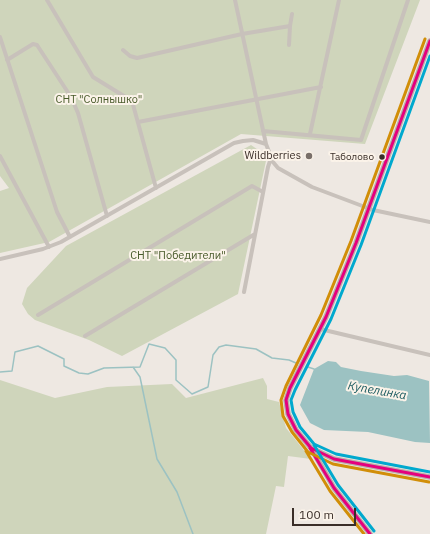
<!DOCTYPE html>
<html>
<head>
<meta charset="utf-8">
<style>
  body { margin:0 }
  #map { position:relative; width:430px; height:534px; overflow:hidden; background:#eee8e2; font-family:"IBM Plex Sans",sans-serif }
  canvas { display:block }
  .scale { position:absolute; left:292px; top:508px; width:64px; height:18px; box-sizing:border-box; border:2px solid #3a2e28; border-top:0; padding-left:5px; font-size:12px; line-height:14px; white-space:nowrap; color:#3a2e28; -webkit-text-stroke:3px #fbf3e9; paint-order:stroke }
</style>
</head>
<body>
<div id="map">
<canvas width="430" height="534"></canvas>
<div class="scale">100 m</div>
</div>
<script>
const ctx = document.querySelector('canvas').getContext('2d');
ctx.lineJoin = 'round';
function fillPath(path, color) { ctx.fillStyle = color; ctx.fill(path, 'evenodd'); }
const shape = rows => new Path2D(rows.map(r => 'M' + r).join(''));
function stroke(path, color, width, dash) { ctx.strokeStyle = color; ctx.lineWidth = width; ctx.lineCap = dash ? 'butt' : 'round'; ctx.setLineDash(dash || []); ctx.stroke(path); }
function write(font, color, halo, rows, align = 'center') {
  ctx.font = font + ' "IBM Plex Sans",sans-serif'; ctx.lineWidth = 4; ctx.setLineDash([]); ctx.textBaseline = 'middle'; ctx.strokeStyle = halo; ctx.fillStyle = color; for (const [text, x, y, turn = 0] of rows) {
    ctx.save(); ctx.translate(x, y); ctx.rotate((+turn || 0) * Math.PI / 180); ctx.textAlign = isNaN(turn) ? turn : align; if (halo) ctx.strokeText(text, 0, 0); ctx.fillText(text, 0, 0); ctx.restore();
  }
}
const green = shape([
  [0,0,420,0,365,144,241,134,49,242,0,253,0,191,9,188,0,176],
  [251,145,267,156,238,294,122,356,89,340,35,320,28,314,22,304,27,288,66,246],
  [263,378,267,386,267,399,279,402,286,428,311,459,288,456,284,487,276,486,266,534,0,534,0,380,55,398,107,387,172,384,186,398]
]);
const water = shape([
  [328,361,336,362,341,367,361,371,394,376,407,375,429,381,430,443,415,442,368,432,324,430,310,423,300,405,314,369]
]);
const stream = shape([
  [133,367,140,377,157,459,177,492,193,534],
  [308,367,314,369],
  [0,372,12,371,15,352,38,346,64,359,64,366,79,373,88,374,104,368,140,367,149,344,165,348,176,360,176,380,192,394,208,387,213,355,219,347,226,345,256,349,272,358,289,360,296,363]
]);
const street = shape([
  [47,0,93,77,132,101,156,188],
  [235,0,266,144],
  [0,37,57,212,70,237],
  [289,45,290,26,292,14],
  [123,50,130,56,137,58,242,34,290,26],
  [7,60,33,44,37,45,71,97,78,113,107,216],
  [138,122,321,87],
  [263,131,361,140,408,0],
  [310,134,339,0],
  [0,156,49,247],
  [0,259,43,249,61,242,234,143,243,141,253,140,266,144,273,162,278,168,312,187,373,210,430,222],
  [244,292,268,167,271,158],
  [38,315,252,186,263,192],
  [320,329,430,355],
  [85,336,255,234]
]);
const secondary = shape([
  [430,41,356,243,326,317,290,388,286,400,288,414,296,430,311,448,334,459,430,477],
  [311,448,334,488,370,534]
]);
const bus1 = shape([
  [430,41,356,243,326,317,290,388,286,400,288,414,296,430,311,448,334,459,430,477],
  [310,448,334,488,370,534]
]);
const bus2 = shape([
  [425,39,351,241,321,315,286,386,281,400,283,416,292,432,308,452,333,464,429,482],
  [306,451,330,491,364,534]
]);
const bus3 = shape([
  [430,56,361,245,331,319,295,390,291,400,293,412,300,427,314,444,336,454,430,472],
  [314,445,338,485,374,531]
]);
const markers = [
  [309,156,4,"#796f69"],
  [382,157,3.5,"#3a2e28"]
];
const busNames = [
  ["Таболово",374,157]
];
const parkNames = [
  ["СНТ \"Солнышко\"",99,100],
  ["СНТ \"Победители\"",178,256]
];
const poiNames = [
  ["Wildberries",301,156]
];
const waterNames = [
  ["Купелинка",377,391,10]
];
fillPath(green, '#cfd5bb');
fillPath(water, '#9cc2c2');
stroke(stream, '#9cc2c2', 1.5);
stroke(street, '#c8c1bb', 4);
stroke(secondary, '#b8b1ab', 5.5);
stroke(bus1, '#e5007d', 3);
stroke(bus2, '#d18e08', 3);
stroke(bus3, '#00a9ce', 3);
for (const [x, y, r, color] of markers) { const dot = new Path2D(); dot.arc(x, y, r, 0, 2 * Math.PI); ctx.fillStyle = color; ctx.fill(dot); stroke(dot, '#fbf3e9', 1.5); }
write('10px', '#3a2e28', '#fbf3e9', busNames, 'right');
write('11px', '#485a2a', '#fbf3e9', parkNames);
write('11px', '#3a2e28', '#fbf3e9', poiNames, 'right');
write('italic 12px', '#1a5a5f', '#fbf3e9', waterNames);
</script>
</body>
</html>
